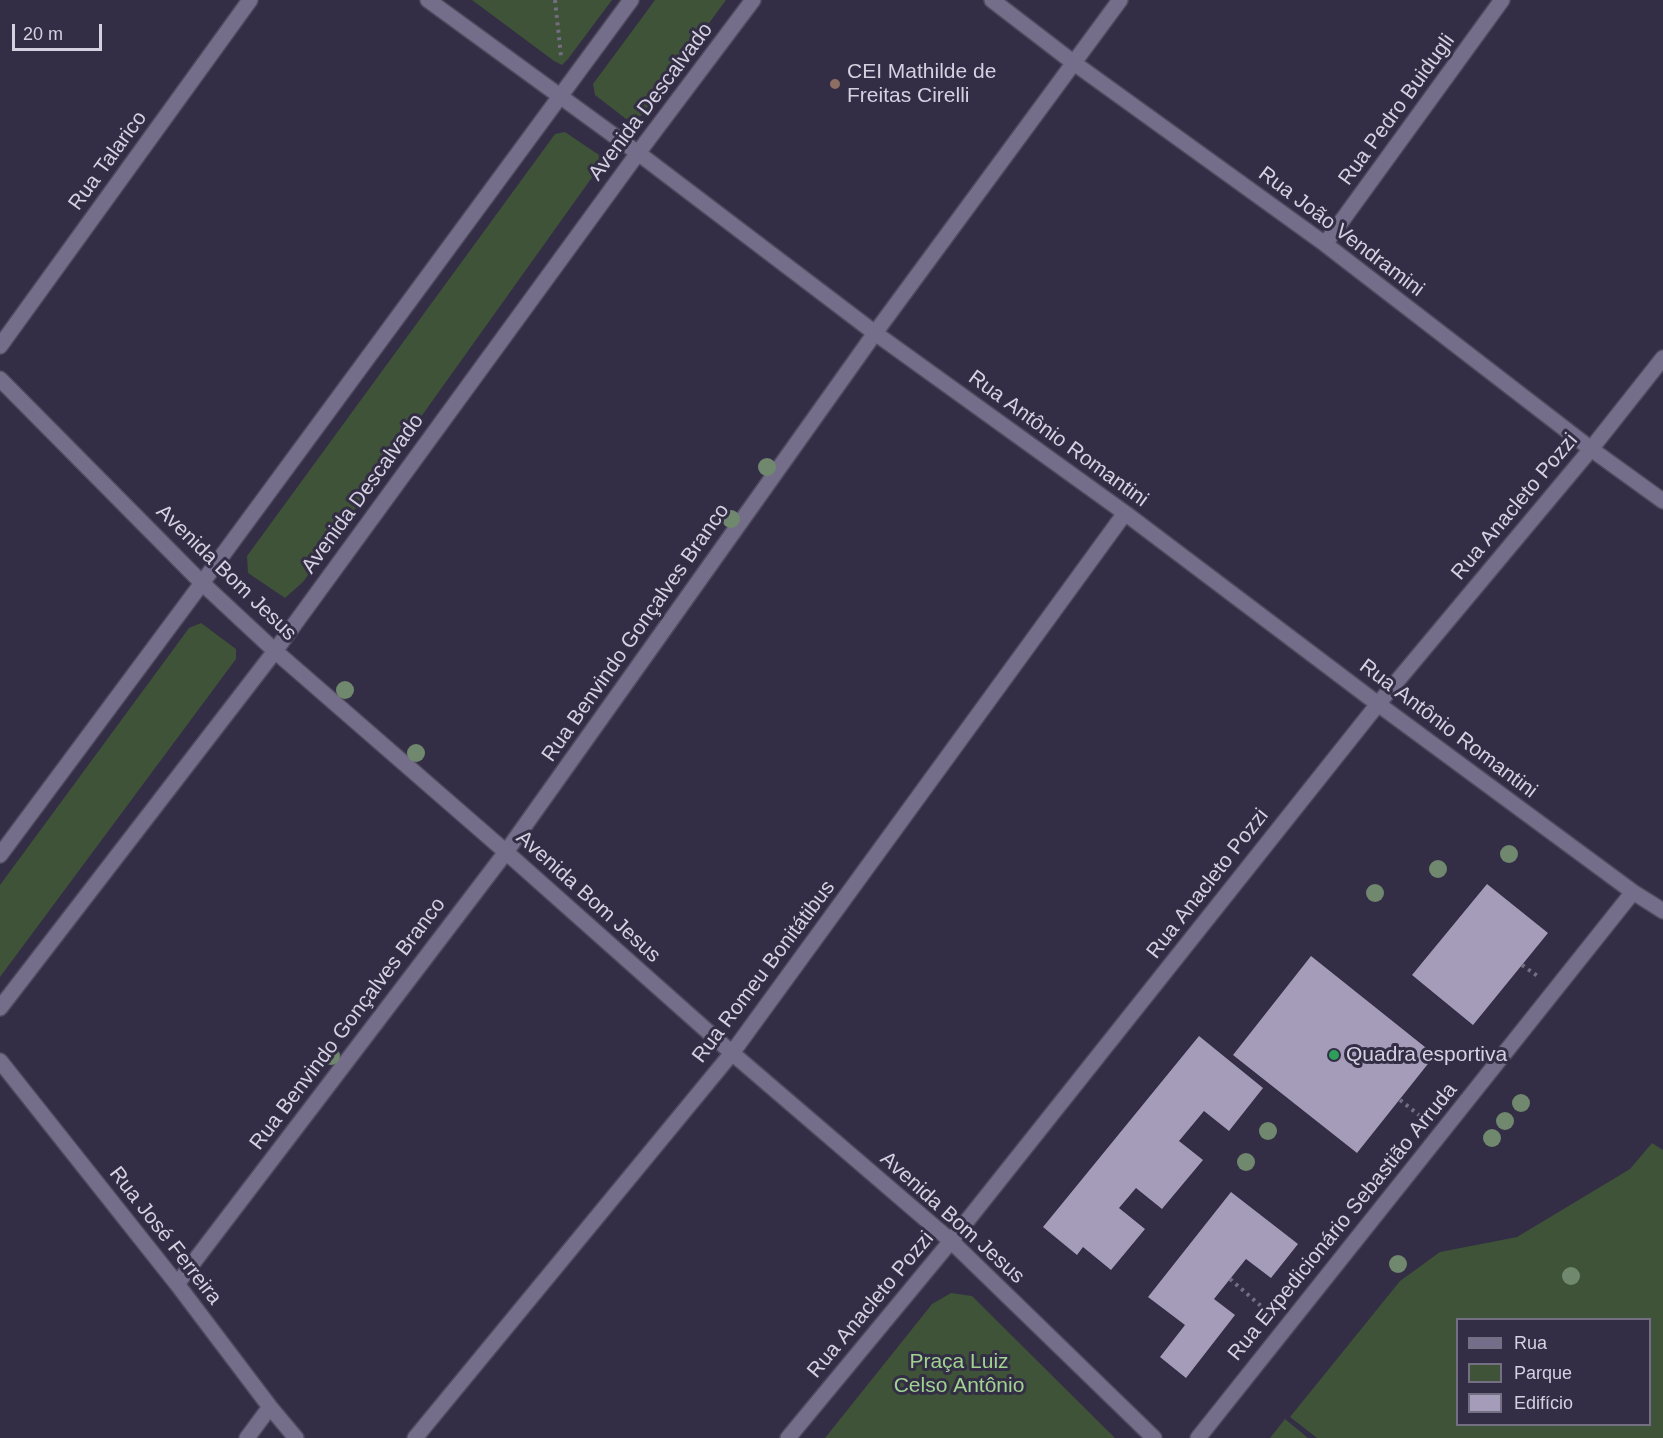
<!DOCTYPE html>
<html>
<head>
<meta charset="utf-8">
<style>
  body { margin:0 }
  #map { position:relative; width:1663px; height:1438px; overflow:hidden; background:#332d45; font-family:Arial,sans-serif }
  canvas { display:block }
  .legend { position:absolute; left:1456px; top:1318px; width:195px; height:108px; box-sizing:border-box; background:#332d45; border:2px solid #746f83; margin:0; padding:8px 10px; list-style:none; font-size:18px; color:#d5d1e1 }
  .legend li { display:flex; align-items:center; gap:12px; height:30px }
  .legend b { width:30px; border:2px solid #746f83 }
  .scale { position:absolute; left:12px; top:24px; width:90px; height:27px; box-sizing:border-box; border:3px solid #d5d1e1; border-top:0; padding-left:8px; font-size:18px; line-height:21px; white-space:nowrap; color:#d5d1e1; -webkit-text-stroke:4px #332d45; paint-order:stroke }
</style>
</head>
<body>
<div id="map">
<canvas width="1663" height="1438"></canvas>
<ul class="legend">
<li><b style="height:8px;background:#756e8b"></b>Rua</li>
<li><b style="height:16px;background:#3e5337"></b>Parque</li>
<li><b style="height:16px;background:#a59cba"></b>Edifício</li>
</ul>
<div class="scale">20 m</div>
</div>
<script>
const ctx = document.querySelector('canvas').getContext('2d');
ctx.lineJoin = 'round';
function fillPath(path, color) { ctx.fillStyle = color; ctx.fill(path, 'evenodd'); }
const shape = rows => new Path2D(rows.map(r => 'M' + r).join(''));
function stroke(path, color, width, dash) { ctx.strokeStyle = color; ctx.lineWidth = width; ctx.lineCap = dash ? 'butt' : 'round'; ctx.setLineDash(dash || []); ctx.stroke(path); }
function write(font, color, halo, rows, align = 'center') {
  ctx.font = font + ' Arial,sans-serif'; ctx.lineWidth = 6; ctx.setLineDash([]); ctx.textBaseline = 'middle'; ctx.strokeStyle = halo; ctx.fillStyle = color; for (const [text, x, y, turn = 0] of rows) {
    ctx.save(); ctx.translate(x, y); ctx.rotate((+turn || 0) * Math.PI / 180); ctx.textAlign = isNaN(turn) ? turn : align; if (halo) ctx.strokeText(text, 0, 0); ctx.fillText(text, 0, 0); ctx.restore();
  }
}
const green = shape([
  [472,0,612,0,568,59,562,65,554,61],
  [655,0,726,0,641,116,626,119,595,95,593,84],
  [565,132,599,155,598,169,303,582,285,598,248,573,247,556,555,134],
  [201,623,236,649,236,659,0,977,0,885,189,628],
  [1652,1143,1663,1150,1663,1438,1317,1438,1290,1417,1400,1281,1440,1252,1517,1237,1630,1169],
  [1458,1320,1650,1320,1650,1424,1458,1424],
  [951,1293,972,1296,1115,1438,825,1438,932,1304],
  [1285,1419,1308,1438,1270,1438]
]);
const building = shape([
  [1487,884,1548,933,1473,1025,1412,975],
  [1311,956,1435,1055,1357,1153,1233,1055],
  [1199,1036,1263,1088,1229,1131,1204,1111,1179,1141,1203,1160,1162,1209,1136,1188,1119,1208,1145,1229,1111,1270,1083,1247,1077,1255,1043,1227],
  [1231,1192,1298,1244,1271,1278,1246,1259,1214,1299,1235,1315,1186,1378,1160,1357,1185,1325,1148,1297]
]);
const path = shape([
  [555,0,561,56],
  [1522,965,1539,977],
  [1400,1100,1424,1119],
  [1230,1279,1269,1313]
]);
const street = shape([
  [428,0,638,153,875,333,1125,513,1378,704,1633,892,1663,911],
  [992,0,1074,63,1325,244,1591,449,1663,501],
  [1325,244,1502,0],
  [0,346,250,0],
  [275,651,506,852,732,1053,951,1241,1154,1438],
  [0,1061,177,1284,270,1407,296,1438],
  [177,1284,506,852,875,333,1120,0],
  [247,1438,270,1407],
  [415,1438,732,1053,1125,513],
  [788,1438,951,1241,1378,704,1591,449,1663,358],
  [1198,1438,1633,892]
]);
const secondary = shape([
  [0,379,202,583,275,651],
  [0,855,202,583,631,0],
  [0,1008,275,651,638,153,753,0]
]);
const trees = [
  [767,467],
  [731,519],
  [345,690],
  [416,753],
  [1509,854],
  [1438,869],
  [1375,893],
  [331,1056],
  [1521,1103],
  [1505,1121],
  [1268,1131],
  [1492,1138],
  [1246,1162],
  [1398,1264],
  [1571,1276]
];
const markers = [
  [835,84,6,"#8d6e63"],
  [1334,1055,6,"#2e9e5b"]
];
const poiNames = [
  ["CEI Mathilde de",847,72],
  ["Freitas Cirelli",847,96],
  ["Quadra esportiva",1346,1055]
];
const streetNames = [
  ["Avenida Descalvado",651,102,-53],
  ["Rua Pedro Buidugli",1397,110,-54],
  ["Rua Talarico",108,161,-54],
  ["Rua João Vendramini",1341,232,37],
  ["Rua Antônio Romantini",1058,439,36],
  ["Avenida Descalvado",363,494,-54],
  ["Rua Anacleto Pozzi",1515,507,-50],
  ["Avenida Bom Jesus",226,573,44],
  ["Rua Benvindo Gonçalves Branco",636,633,-55],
  ["Rua Antônio Romantini",1448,729,37],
  ["Rua Anacleto Pozzi",1208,884,-52],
  ["Avenida Bom Jesus",588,897,42],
  ["Rua Romeu Bonitátibus",764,972,-53],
  ["Rua Benvindo Gonçalves Branco",348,1024,-53],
  ["Avenida Bom Jesus",952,1218,42],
  ["Rua Expedicionário Sebastião Arruda",1343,1222,-51],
  ["Rua José Ferreira",165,1236,52],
  ["Rua Anacleto Pozzi",871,1305,-50]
];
const parkNames = [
  ["Praça Luiz",959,1362],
  ["Celso Antônio",959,1386]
];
fillPath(green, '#3e5337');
fillPath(building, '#a59cba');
stroke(street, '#4f495e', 18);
stroke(secondary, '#4f495e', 18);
stroke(path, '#746e83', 4, [3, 4.5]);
stroke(street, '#756e8b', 15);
stroke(secondary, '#756e8b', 15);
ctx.fillStyle = '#6f886e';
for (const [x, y] of trees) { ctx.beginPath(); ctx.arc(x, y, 9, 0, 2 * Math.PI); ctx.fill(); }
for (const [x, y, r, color] of markers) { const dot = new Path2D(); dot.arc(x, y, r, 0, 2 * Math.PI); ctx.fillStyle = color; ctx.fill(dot); stroke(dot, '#332d45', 2); }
write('21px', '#d5d1e1', '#332d45', poiNames, 'left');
write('21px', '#d5d1e1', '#332d45', streetNames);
write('21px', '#a0d38f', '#332d45', parkNames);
</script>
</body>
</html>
